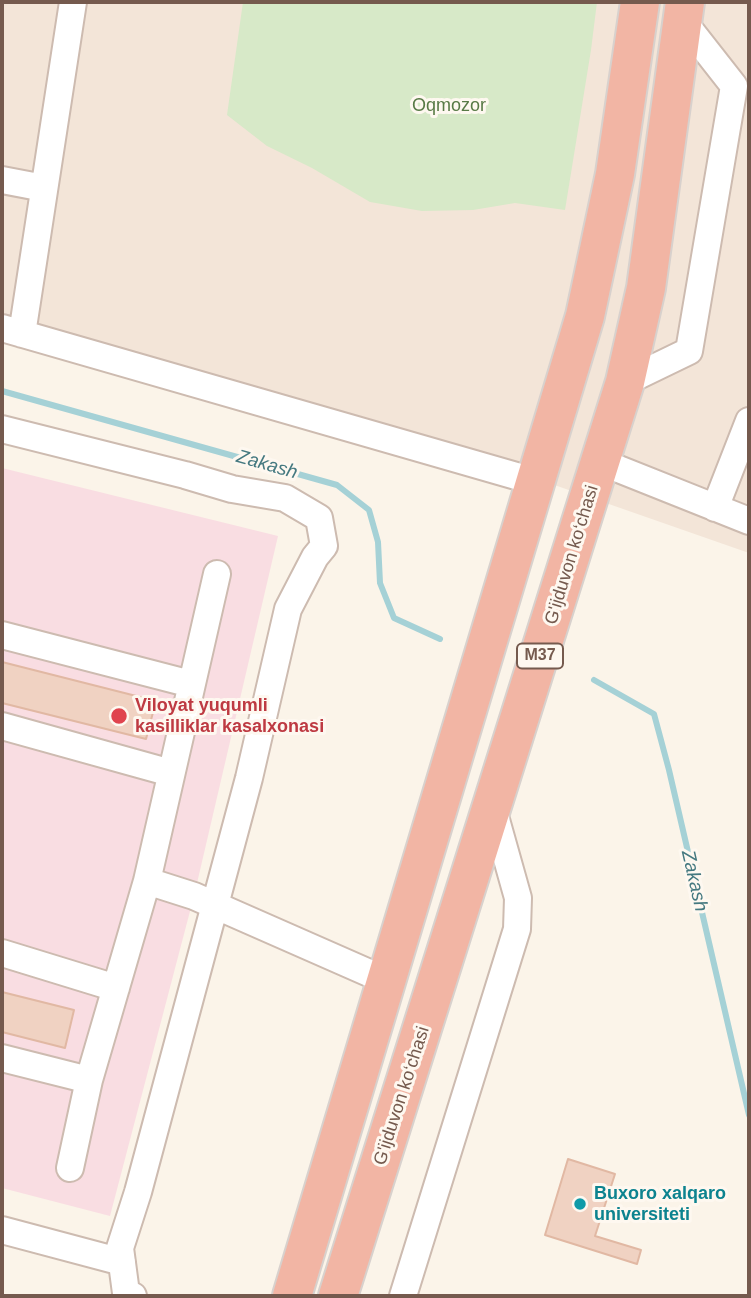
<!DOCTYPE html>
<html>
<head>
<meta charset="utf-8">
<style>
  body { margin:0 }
  #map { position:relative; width:751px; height:1298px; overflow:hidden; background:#fbf4e9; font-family:Helvetica,sans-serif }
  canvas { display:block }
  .frame { position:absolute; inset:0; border:4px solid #755a4e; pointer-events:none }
</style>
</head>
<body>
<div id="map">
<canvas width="751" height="1298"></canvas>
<div class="frame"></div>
</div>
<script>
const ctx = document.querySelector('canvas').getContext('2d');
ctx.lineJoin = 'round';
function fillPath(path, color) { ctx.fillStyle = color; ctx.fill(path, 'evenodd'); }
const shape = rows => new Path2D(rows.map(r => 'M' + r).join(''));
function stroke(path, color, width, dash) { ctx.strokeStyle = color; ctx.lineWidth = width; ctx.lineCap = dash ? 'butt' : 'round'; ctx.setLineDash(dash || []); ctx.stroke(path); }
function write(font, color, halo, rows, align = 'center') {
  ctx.font = font + ' Helvetica,sans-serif'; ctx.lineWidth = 6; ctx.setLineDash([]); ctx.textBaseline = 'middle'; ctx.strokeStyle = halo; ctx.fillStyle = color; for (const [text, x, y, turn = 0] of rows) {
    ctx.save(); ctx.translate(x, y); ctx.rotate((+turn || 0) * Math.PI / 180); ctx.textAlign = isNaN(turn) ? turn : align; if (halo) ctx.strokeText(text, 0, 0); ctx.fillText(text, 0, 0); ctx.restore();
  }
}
const residential = shape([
  [2,2,749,2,749,553,440,445,2,333]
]);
const medical = shape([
  [2,468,278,536,194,896,110,1216,2,1188]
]);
const green = shape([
  [243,2,597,2,591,50,565,210,515,203,473,210,422,211,370,202,312,168,267,146,227,115]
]);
const stream = shape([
  [2,391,337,485,369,510,378,542,380,583,394,618,440,639],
  [594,680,654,714,669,770,749,1115]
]);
const building = shape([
  [2,662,156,701,146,739,2,703,2,662],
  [2,992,74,1010,65,1048,2,1032,2,992],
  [568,1159,615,1174,595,1236,641,1250,637,1264,545,1235,568,1159]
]);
const minor = shape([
  [2,180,44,188],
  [2,328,537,482],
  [22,334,73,2],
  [625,382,689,351,734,86,683,21],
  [2,429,185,475,232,489,285,498,319,518,324,546,315,557,288,609,249,778,138,1192,120,1248,126,1293,133,1296],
  [601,462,749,521],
  [715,508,749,421],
  [2,635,191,684],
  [2,726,171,773],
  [147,881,194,896,385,980],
  [2,953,116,988],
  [2,1058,89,1080],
  [70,1168,89,1080,147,881,217,574],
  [2,1230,122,1262],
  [403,1296,517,929,518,898,493,809]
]);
const highway = shape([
  [292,1296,585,316,615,174,640,2],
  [338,1296,625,382,646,288,685,2]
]);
const markers = [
  [119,716,9,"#e0444e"],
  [580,1204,7,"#0f9aa8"]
];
const shields = [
  [540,656,46]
];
const shieldNames = [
  ["M37",540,656]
];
const parkNames = [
  ["Oqmozor",449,106]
];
const streetNames = [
  ["G'ijduvon ko‘chasi",572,555,-73],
  ["G'ijduvon ko‘chasi",402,1096,-72]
];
const healthNames = [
  ["Viloyat yuqumli",135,706],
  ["kasilliklar kasalxonasi",135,727]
];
const cultureNames = [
  ["Buxoro xalqaro",594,1194],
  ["universiteti",594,1215]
];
const waterNames = [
  ["Zakash",267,465,16],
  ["Zakash",694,881,77]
];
fillPath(residential, '#f3e5d8');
fillPath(medical, '#f9dde2');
fillPath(green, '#d7e9c8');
stroke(stream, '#a5d1d6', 6);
fillPath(building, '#f0d2c2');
stroke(building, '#e1b8a3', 2);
stroke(minor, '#cdbbb0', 30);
stroke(highway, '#d8d1cd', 42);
stroke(minor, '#fff', 26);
stroke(highway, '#f2b5a4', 38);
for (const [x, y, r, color] of markers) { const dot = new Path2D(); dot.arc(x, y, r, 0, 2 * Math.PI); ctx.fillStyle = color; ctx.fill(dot); stroke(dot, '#fef8f0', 2.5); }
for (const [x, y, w] of shields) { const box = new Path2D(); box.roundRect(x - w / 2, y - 12.5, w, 25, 5); ctx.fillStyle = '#fef8f0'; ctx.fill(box); stroke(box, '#755a4e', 2); }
write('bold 16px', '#755a4e', null, shieldNames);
write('18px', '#587a46', '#fef8f0', parkNames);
write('18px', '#755a4e', '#fef8f0', streetNames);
write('bold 18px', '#be3a42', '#fef8f0', healthNames, 'left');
write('bold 18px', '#0d838f', '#fef8f0', cultureNames, 'left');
write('italic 19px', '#457980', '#fef8f0', waterNames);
</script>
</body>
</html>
